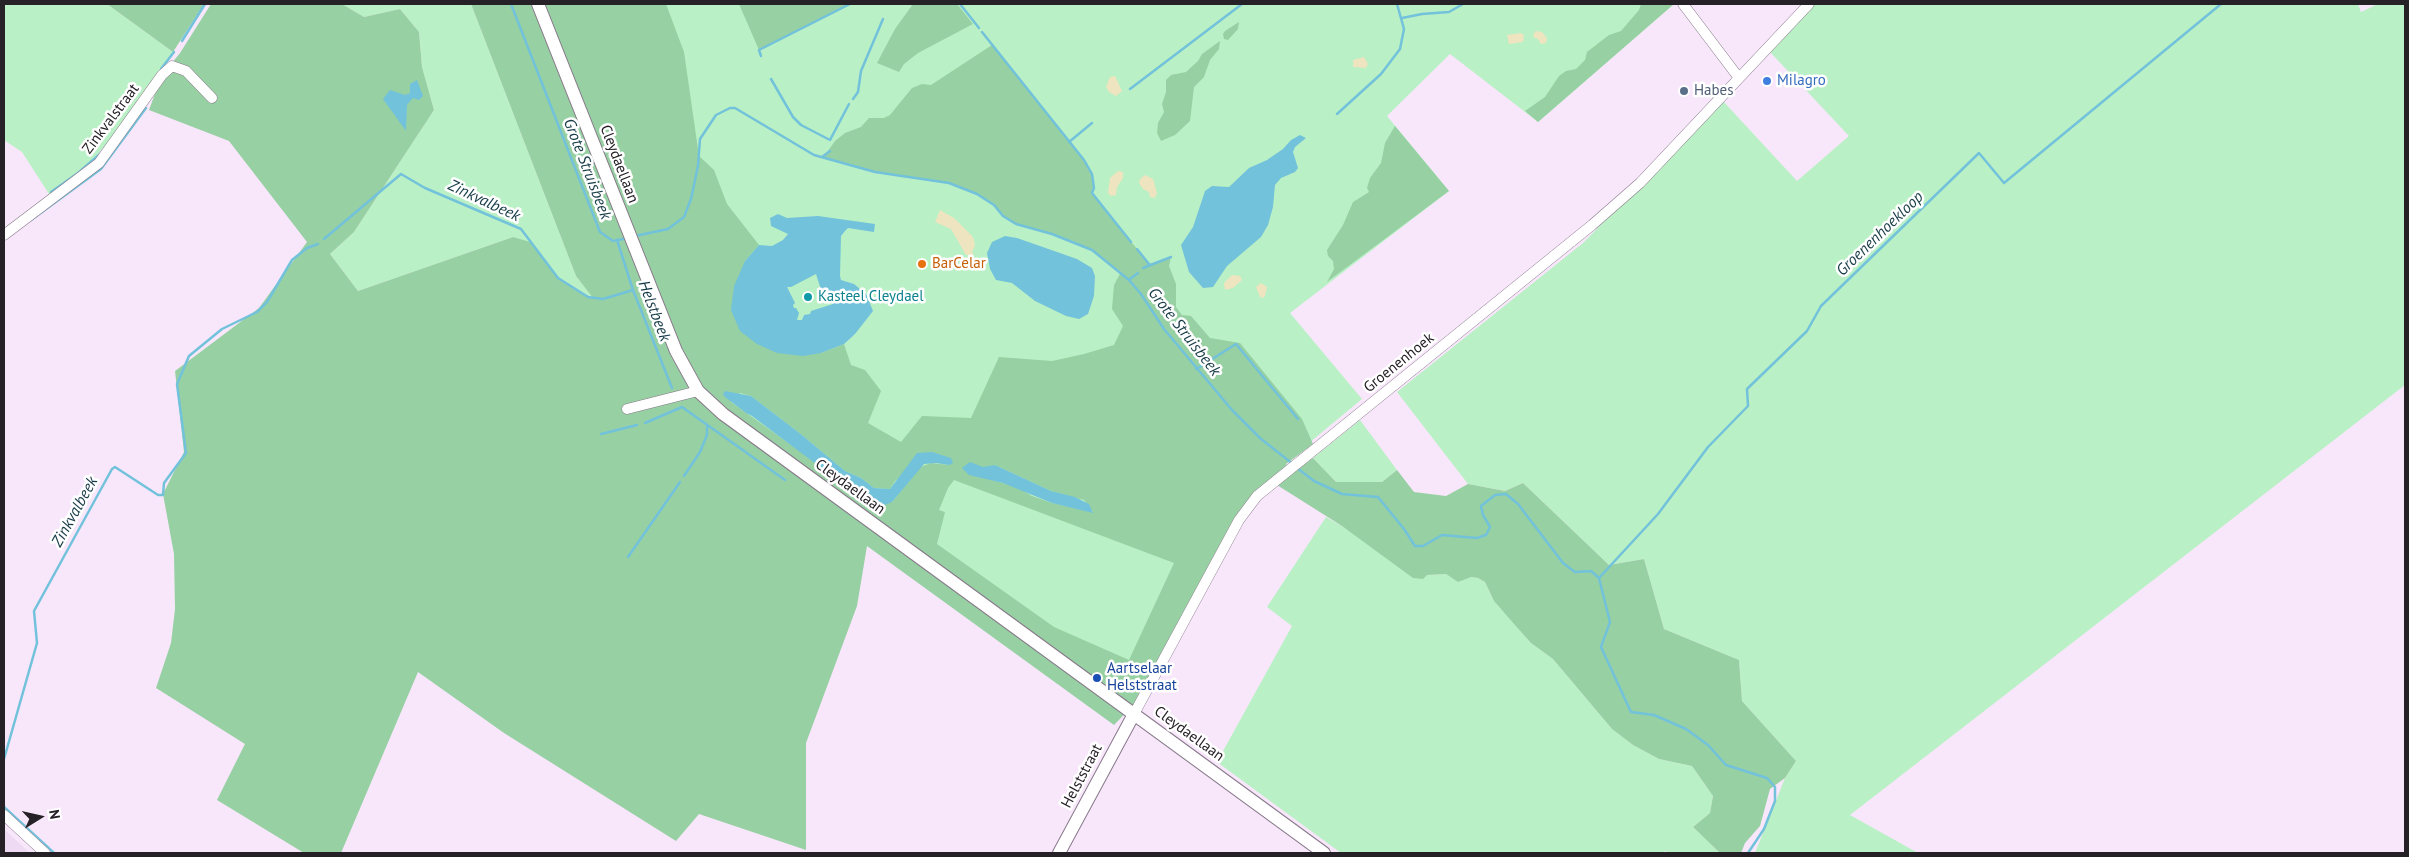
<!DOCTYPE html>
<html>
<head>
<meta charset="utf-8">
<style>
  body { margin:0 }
  #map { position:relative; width:2409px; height:857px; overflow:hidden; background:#f8e7fb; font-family:"PT Sans",sans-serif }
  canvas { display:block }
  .frame { position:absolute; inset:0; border:5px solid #262027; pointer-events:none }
  .north { position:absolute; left:15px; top:792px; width:50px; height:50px; -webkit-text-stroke:4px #fff; paint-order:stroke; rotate:80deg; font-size:14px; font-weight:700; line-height:20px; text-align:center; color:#262027 }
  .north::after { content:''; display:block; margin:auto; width:18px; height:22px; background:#262027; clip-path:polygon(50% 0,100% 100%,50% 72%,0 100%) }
</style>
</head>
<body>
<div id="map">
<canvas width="2409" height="857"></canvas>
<div class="frame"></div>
<div class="north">N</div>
</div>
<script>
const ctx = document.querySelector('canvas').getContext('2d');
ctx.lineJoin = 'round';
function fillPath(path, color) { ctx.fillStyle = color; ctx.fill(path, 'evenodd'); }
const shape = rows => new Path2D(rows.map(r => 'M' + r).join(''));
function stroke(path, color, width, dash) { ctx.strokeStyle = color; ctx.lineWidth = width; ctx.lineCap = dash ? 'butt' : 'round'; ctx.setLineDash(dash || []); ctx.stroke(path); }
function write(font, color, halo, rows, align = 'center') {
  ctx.font = font + ' "PT Sans",sans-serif'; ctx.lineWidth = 5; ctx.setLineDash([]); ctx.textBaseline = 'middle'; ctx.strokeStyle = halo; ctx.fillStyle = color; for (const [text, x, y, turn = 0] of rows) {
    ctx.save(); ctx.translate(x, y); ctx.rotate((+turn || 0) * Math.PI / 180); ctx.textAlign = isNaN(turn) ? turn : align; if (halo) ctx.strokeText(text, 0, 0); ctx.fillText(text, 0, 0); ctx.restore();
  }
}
const built = shape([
  [4,829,30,853,4,853]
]);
const green = shape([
  [4,4,107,4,173,52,121,127,90,163,49,194,22,152,4,140],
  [342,4,471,4,576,276,594,299,575,290,558,278,513,237,358,291,330,254,354,232,434,110,422,67,419,32,400,9,364,17],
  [656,4,1674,4,1538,122,1450,54,1387,116,1449,191,1290,313,1362,399,1238,502,1140,692,722,401],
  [1815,4,2358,4,2361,12,2378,4,2405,4,2405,385,1850,815,1918,853,1755,853,1785,778,1796,761,1742,701,1739,660,1664,629,1644,559,1609,565,1523,483,1505,491,1468,484,1397,392,1583,243,1723,101,1797,181,1849,136,1770,52],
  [1360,420,1397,470,1382,482,1336,482,1313,458],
  [1326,517,1427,575,1446,574,1457,581,1471,577,1478,578,1485,582,1494,601,1531,643,1553,659,1612,729,1633,745,1659,759,1692,766,1713,796,1710,813,1693,827,1720,853,1668,853,1665,851,1663,853,1341,853,1217,762,1292,626,1267,607]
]);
const forest = shape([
  [107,4,204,4,173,52],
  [211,4,342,4,364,17,400,9,419,32,422,67,434,110,354,232,330,254,358,291,513,237,530,242,558,278,575,290,593,298,576,276,471,4,666,4,684,52,699,156,714,170,727,204,759,245,745,261,821,353,844,344,851,365,865,370,881,391,868,423,901,442,922,416,971,418,999,357,1052,361,1084,354,1114,345,1123,326,1112,309,1114,285,1121,272,1092,250,1052,234,1016,224,1003,216,994,205,977,194,949,183,875,172,823,158,835,141,845,133,861,127,869,118,884,118,890,115,912,88,922,84,931,85,992,45,1084,160,1092,174,1094,188,1092,193,1149,264,1171,257,1169,266,1176,284,1176,307,1182,315,1191,316,1210,338,1240,343,1302,419,1313,444,1286,464,1287,466,1255,492,1143,695,1114,725,867,546,857,606,806,743,806,850,699,814,676,841,504,733,418,672,341,853,304,853,217,800,245,744,156,688,171,643,175,609,174,554,163,494,184,452,175,371,259,308,307,242,229,141,149,110,162,75,180,53],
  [740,393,751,396,802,435,845,471,861,478,874,488,890,489,895,481,932,452,949,465,931,463,920,467,892,502,868,500,731,402],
  [995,465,1051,491,1084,500,1093,512,1052,503,1032,496,1017,487,978,476],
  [954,480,1174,563,1129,660,1054,627,937,544,945,512,939,510,948,488],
  [739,4,850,4,759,50],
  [913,4,957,4,973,24,918,53,904,64,899,72,877,63,895,29],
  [1641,4,1674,4,1538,122,1525,111,1545,97,1559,76,1566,71,1576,69,1585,60,1587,52,1609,35,1621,31,1639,10],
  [1239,22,1238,29,1228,40,1224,39,1223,34,1225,31],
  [1220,41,1219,49,1210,60,1204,77,1194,87,1190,121,1175,135,1161,141,1157,133,1158,123,1164,112,1162,104,1166,92,1166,80,1171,75,1186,72,1198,61,1202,54],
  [1395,126,1449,191,1327,282,1334,269,1333,261,1328,256,1327,250,1343,225,1353,202,1369,192,1367,188,1370,178,1381,163,1385,143],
  [1313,458,1336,482,1382,482,1397,470,1414,492,1446,496,1468,484,1505,491,1523,483,1609,565,1644,559,1664,629,1739,660,1742,701,1796,761,1785,778,1770,789,1760,826,1745,843,1741,853,1720,853,1693,827,1710,813,1713,796,1692,766,1659,759,1633,745,1612,729,1553,659,1531,643,1514,624,1494,601,1485,582,1478,578,1471,577,1458,582,1446,574,1427,575,1423,579,1413,578,1342,526,1277,485]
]);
const sand = shape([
  [1535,31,1542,32,1547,38,1546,43,1541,44,1538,39,1533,37],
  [1521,33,1524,35,1523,42,1509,44,1507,35],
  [1364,57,1368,64,1366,68,1353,67,1353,60],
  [1115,76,1122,91,1116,96,1109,92,1106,87,1110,77],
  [1118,171,1123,172,1123,178,1117,187,1116,195,1111,196,1108,193,1110,178],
  [1145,175,1153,179,1157,193,1155,198,1150,197,1149,192,1143,189,1139,183,1140,179],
  [940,210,954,218,973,237,975,245,972,252,974,255,966,255,951,229,935,222],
  [1232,275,1240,276,1242,280,1233,288,1225,290,1224,283],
  [1261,283,1267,287,1265,296,1263,298,1260,297,1256,287]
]);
const water = shape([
  [417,80,423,96,419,100,413,98,407,105,406,131,383,99,390,90,405,95,410,93,410,84],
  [1300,135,1306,138,1295,147,1293,152,1298,168,1295,172,1281,178,1275,185,1273,207,1268,225,1261,237,1227,266,1213,287,1203,288,1189,272,1181,245,1193,227,1205,191,1212,186,1229,187,1249,168,1267,160,1283,149,1291,140],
  [778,214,787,218,818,216,875,224,874,232,848,228,845,231,841,236,840,276,841,280,854,284,866,294,873,311,855,334,844,344,821,353,803,356,777,353,757,344,740,331,731,310,734,286,745,261,759,245,772,246,783,240,788,234,771,226,770,218],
  [816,274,824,299,830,296,833,304,811,311,810,314,804,315,802,320,797,320,799,313,796,308,794,308,793,305,795,303,787,287,791,287],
  [1005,236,1017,238,1077,259,1092,268,1095,276,1094,296,1088,314,1079,319,1066,316,1035,301,1012,283,996,280,990,269,987,253,992,242],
  [725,391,751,396,802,435,845,471,861,478,874,488,890,489,917,453,932,452,951,458,953,463,949,465,936,463,924,464,892,502,885,505,877,504,820,467,752,416,746,413,725,397,723,394],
  [970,462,983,467,995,465,1051,491,1075,497,1089,504,1093,513,1052,503,1003,483,969,475,962,468]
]);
const stream = shape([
  [511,4,600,232,613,241,628,238],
  [960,4,979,28],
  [1402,18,1422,14,1449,12,1463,4],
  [982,32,1084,160,1092,174,1094,188,1092,193,1131,242],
  [182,41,205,4],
  [761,56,759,50,850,4],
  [161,69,174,52],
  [771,79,793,117,801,125,830,140,849,104],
  [1130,89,1242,4],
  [853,99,858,92,861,71,883,19],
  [1337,114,1381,74,1400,49,1404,29,1397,4],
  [1069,142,1092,123],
  [822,157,830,151],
  [51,192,78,173,101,153],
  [31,220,101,169,146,108],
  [635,236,668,229,684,217,691,199,698,166,700,139,716,115,730,108,735,108,814,155,875,172,949,183,977,194,994,205,1003,216,1016,224,1052,234,1092,250,1129,280,1141,294,1164,329,1232,410,1261,439,1293,464],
  [324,239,401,174,425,188,521,229,558,278,588,297,603,299,633,290],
  [617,240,633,290,672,388],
  [1137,249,1149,264],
  [1143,268,1171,257],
  [1130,279,1138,273],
  [1209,361,1236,344,1298,419],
  [1196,369,1205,364],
  [645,423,682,407,785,480],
  [601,434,637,425],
  [1297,468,1314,481,1342,494,1378,497,1404,529,1415,546,1423,546,1442,535,1477,538,1486,535,1490,527,1483,515,1481,506,1495,495,1506,494,1518,504,1563,563,1575,572,1591,571,1599,578,1610,622,1601,647,1631,712,1654,715,1686,729,1708,745,1726,765,1767,778,1775,787,1775,801,1764,829,1748,853],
  [684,476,700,452,707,435,707,426],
  [628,557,680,482],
  [1599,578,1658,514,1708,447,1748,406,1747,389,1807,331,1821,306,1979,153,2004,183,2221,4],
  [4,759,37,643,34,611,112,469,115,467,158,495,163,495,164,483,186,453,177,384,189,356,222,329,257,312,267,302,292,260,307,248,318,244],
  [4,807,54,853]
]);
const minor = shape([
  [1683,4,1739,78],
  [4,235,99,163,162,75,172,66,186,71,212,98],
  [627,409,698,391],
  [1134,714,1239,520,1257,496,1592,225,1640,183,1809,4],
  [4,815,45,853]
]);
const tertiary = shape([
  [538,4,676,351,698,391,723,414,1324,853],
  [1059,853,1134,714]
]);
const markers = [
  [1767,81,5,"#3f7fe0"],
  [1684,91,5,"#5c6f8a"],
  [922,264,5,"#e8710a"],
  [808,297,5,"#0f9aa8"],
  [1097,678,5,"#1a4fb4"]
];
const shopNames = [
  ["Milagro",1777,81]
];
const serviceNames = [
  ["Habes",1694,91]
];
const streetNames = [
  ["Zinkvalstraat",111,119,-53],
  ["Cleydaellaan",619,164,69],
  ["Groenenhoek",1399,363,-39],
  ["Cleydaellaan",850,487,36],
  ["Cleydaellaan",1189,734,36],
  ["Helststraat",1082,776,-62]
];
const foodNames = [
  ["BarCelar",932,264]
];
const cultureNames = [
  ["Kasteel Cleydael",818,297]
];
const transitNames = [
  ["Aartselaar",1107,669],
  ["Helststraat",1107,686]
];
const waterNames = [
  ["Grote Struisbeek",587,169,69],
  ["Zinkvalbeek",484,201,25],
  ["Groenenhoekloop",1880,234,-44],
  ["Helstbeek",654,311,69],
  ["Grote Struisbeek",1184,332,52],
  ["Zinkvalbeek",75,512,-61]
];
fillPath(built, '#efdaf4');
fillPath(green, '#baf0c5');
fillPath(forest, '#97d0a3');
fillPath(sand, '#eee4bf');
fillPath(water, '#72c2db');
stroke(stream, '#72c2db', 2.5);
stroke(minor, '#87788a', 11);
stroke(tertiary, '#87788a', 14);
stroke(minor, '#fff', 10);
stroke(tertiary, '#fff', 12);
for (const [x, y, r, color] of markers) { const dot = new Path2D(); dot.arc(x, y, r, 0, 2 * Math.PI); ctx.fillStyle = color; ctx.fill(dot); stroke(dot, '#fff', 2); }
write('15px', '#366cbe', '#fff', shopNames, 'left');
write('15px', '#4e5e75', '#fff', serviceNames, 'left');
write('15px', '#262027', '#fff', streetNames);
write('15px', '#c56008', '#fff', foodNames, 'left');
write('15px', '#0d838f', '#fff', cultureNames, 'left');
write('15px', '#164399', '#fff', transitNames, 'left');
write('italic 16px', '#173c48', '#fff', waterNames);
</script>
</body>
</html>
